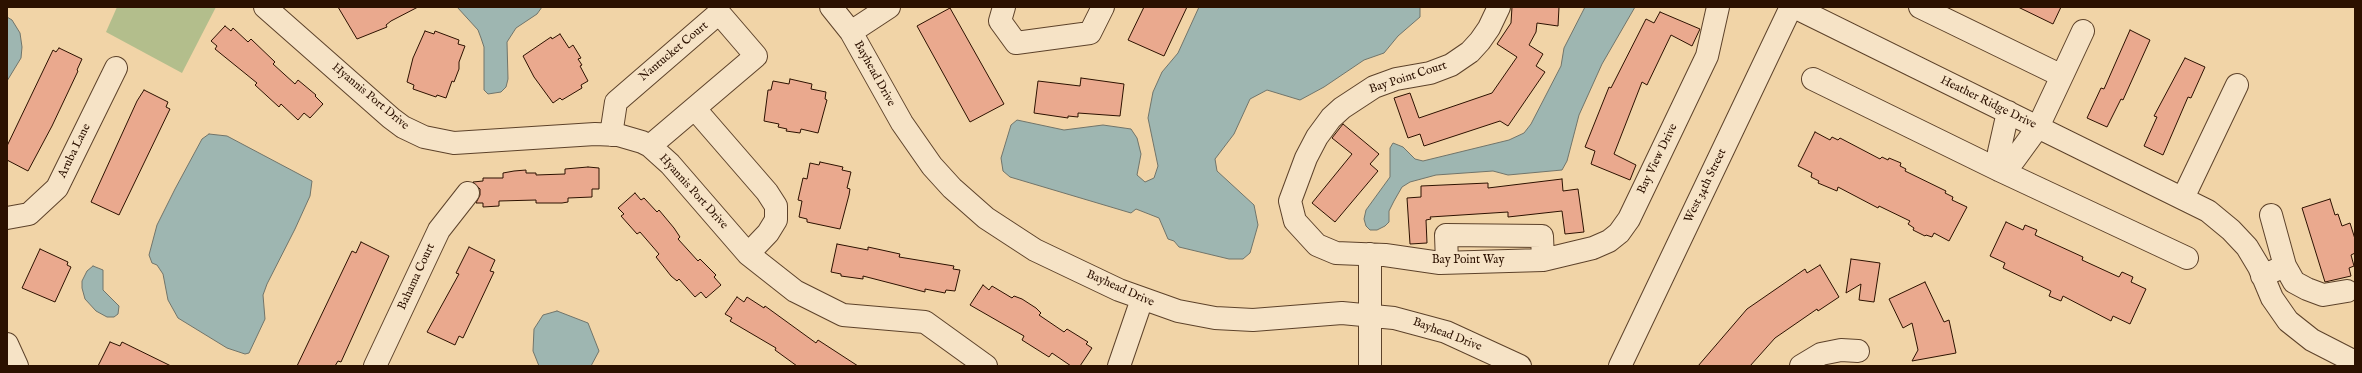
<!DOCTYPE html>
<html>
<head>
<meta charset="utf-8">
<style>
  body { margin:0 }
  #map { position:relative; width:2362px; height:373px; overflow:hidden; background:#f1d4a7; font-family:"IM FELL English",serif }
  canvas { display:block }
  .frame { position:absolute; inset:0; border:8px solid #2c1100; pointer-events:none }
</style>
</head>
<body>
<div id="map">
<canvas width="2362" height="373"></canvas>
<div class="frame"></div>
</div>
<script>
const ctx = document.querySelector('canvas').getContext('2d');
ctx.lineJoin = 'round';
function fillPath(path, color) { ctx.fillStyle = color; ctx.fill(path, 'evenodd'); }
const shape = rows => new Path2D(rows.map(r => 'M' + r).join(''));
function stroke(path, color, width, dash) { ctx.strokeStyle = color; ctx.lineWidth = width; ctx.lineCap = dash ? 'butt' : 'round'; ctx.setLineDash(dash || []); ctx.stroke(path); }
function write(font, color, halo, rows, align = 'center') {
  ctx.font = font + ' "IM FELL English",serif'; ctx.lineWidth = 4; ctx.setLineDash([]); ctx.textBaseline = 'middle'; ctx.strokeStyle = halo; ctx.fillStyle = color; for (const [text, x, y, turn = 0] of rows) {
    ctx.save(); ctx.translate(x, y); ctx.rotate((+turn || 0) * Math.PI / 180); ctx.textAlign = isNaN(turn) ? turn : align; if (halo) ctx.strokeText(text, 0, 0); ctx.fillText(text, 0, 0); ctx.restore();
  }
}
const green = shape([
  [117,7,216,7,182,73,106,32]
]);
const water = shape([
  [457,7,542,7,537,14,516,28,507,42,508,79,506,87,501,92,488,94,484,90,484,47,481,38,478,30,457,7],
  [1199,7,1420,7,1420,17,1398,36,1384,53,1364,60,1324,87,1300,100,1267,90,1250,99,1234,134,1215,159,1217,171,1254,205,1258,225,1250,253,1243,259,1229,259,1179,247,1174,241,1168,239,1159,218,1136,209,1131,213,1010,177,1003,171,1001,158,1011,125,1017,120,1064,130,1103,125,1131,129,1137,138,1141,154,1137,175,1145,182,1154,178,1158,166,1148,118,1153,92,1162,72,1178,53,1199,7],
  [1585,7,1635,7,1602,64,1579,115,1567,161,1562,170,1508,175,1493,171,1436,175,1410,182,1402,187,1394,201,1389,211,1389,222,1385,226,1377,230,1370,230,1366,226,1364,219,1366,210,1390,177,1390,148,1393,143,1403,147,1415,159,1423,161,1509,140,1524,133,1531,124,1561,66,1564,48,1585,7],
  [7,17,12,20,20,33,22,47,21,58,7,81,7,17],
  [209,134,227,136,312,181,310,196,295,229,267,284,263,295,265,319,249,353,245,354,227,348,178,318,168,300,163,274,157,265,152,263,149,255,157,225,175,189,202,139,209,134],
  [93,266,103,270,103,290,119,306,118,314,114,317,107,317,96,311,85,299,82,288,82,281,87,271,93,266],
  [557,311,588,323,599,351,591,366,539,366,533,351,534,329,543,315,557,311]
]);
const building = shape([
  [338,7,418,7,391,21,386,25,387,27,357,39,338,7],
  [1144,7,1187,7,1164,56,1128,40,1144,7],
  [1512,7,1559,7,1558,26,1537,23,1536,32,1529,45,1543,54,1536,66,1545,72,1508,126,1500,121,1424,146,1420,134,1408,138,1394,98,1410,93,1419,118,1492,93,1517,57,1497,44,1511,23,1512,7],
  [2018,7,2061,7,2053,24,2018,7],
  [950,8,1004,104,970,122,917,26,950,8],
  [1660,12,1700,29,1692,46,1671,35,1647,85,1642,82,1614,154,1636,165,1630,180,1591,164,1595,151,1585,147,1609,87,1611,88,1646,19,1654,23,1660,12],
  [225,26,231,31,233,28,248,42,251,39,275,62,273,64,295,84,298,80,316,95,315,96,323,104,310,118,304,113,298,120,281,104,279,107,255,85,257,83,215,49,217,46,211,41,225,26],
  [2130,30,2150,40,2123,100,2121,99,2107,127,2087,118,2101,88,2104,89,2130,30],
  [425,31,434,34,435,31,459,40,458,44,465,46,459,62,459,69,454,82,452,81,446,98,437,95,436,97,413,89,414,85,407,82,413,58,425,31],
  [560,34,569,48,573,45,581,58,578,59,582,65,580,66,588,81,581,85,582,88,562,100,560,98,553,103,534,77,523,56,551,37,552,39,560,34],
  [59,48,82,59,77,70,78,71,52,126,28,171,7,160,7,146,53,50,56,52,59,48],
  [2185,58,2205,67,2191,98,2188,97,2163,155,2144,146,2157,117,2154,116,2185,58],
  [1081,78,1124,84,1120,116,1078,113,1078,117,1068,116,1068,118,1034,113,1038,81,1080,86,1081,78],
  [790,79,812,84,811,89,826,92,825,99,827,100,818,133,801,129,800,133,786,131,787,129,778,127,779,124,764,121,768,90,771,90,773,81,789,84,790,79],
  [144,90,168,102,166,107,170,109,119,215,91,202,137,101,144,90],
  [1343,124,1379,154,1370,164,1378,171,1335,222,1312,203,1352,154,1332,138,1343,124],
  [1815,132,1830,140,1832,137,1838,140,1840,138,1880,159,1882,157,1888,160,1889,158,1901,163,1900,166,1906,169,1905,171,1946,191,1945,193,1953,197,1952,200,1967,207,1949,241,1934,233,1932,237,1926,235,1925,236,1913,230,1914,228,1908,224,1910,221,1879,206,1878,208,1838,187,1837,191,1818,183,1819,181,1811,177,1812,173,1798,166,1815,132],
  [820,162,843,167,842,170,851,172,847,188,850,189,849,195,840,229,807,222,807,219,799,217,802,201,798,200,803,178,807,179,810,163,819,165,820,162],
  [588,167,599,168,599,189,592,189,592,197,568,198,568,202,562,203,536,203,536,200,499,201,499,206,483,207,483,203,476,203,480,195,480,189,473,182,483,181,483,178,503,178,503,173,514,171,526,170,526,173,536,173,536,175,565,174,565,169,588,167],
  [1562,179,1563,191,1578,189,1584,232,1565,234,1562,211,1508,217,1508,212,1430,217,1431,219,1426,220,1427,243,1410,244,1407,198,1421,197,1421,186,1488,183,1488,188,1562,179],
  [635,193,641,200,644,198,657,212,659,210,674,228,680,237,678,239,698,261,700,259,716,275,714,277,721,285,706,298,701,292,695,297,679,279,677,281,671,276,656,257,659,254,640,232,637,234,621,216,624,214,618,208,635,193],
  [2330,199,2335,215,2338,214,2342,226,2350,223,2355,239,2355,253,2351,255,2354,266,2349,268,2351,276,2325,282,2302,208,2330,199],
  [2006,222,2023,230,2025,225,2037,230,2035,235,2083,257,2082,260,2119,277,2122,272,2133,277,2131,282,2146,289,2130,324,2113,316,2111,321,2063,296,2061,301,2049,296,2051,291,2003,268,2005,263,1990,256,2006,222],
  [361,242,389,256,341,362,338,361,335,366,297,366,352,251,356,253,361,242],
  [837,244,868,250,868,247,900,254,899,257,954,266,953,269,960,270,955,291,946,290,945,293,925,289,925,292,863,276,863,279,841,276,841,274,831,272,837,244],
  [469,247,495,260,490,271,494,272,463,338,459,336,455,345,427,332,459,274,456,273,469,247],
  [40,249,68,262,67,265,71,267,55,302,22,288,40,249],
  [1851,259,1880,263,1874,302,1859,300,1861,284,1846,293,1851,259],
  [1820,265,1839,297,1818,311,1817,309,1775,338,1750,366,1698,366,1747,309,1805,269,1807,273,1820,265],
  [1925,282,1944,322,1949,320,1956,353,1912,361,1918,350,1912,323,1903,328,1889,299,1925,282],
  [983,285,989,290,992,286,1012,298,1014,296,1022,299,1036,308,1041,313,1039,315,1064,332,1067,329,1088,342,1086,344,1092,348,1080,366,1071,366,1052,353,1049,357,1022,340,1024,336,970,305,983,285],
  [737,297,744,302,747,297,764,308,765,306,816,343,818,340,858,366,797,366,775,350,776,348,730,321,732,318,725,314,737,297],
  [110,342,120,346,122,342,171,366,98,366,110,342]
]);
const minor = shape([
  [265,7,391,118,403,127,424,137,454,143,595,134,618,135,642,142,650,146,670,164,748,254,795,291,843,315,925,322,986,366],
  [831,7,851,32,902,123,932,166,952,188,986,218,1035,250,1119,290,1178,311,1215,318,1253,320,1342,313,1394,318,1446,332,1520,366],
  [1004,7,1000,21,1016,43,1090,33,1103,7],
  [1499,7,1489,28,1480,41,1470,52,1451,65,1430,73,1396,79,1374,87,1342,108,1331,118,1317,137,1306,158,1290,201,1295,221,1317,245,1336,253,1385,255,1440,263,1543,260,1593,248,1609,241,1619,233,1629,219,1707,56,1718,7],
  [1794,7,2208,211,2231,230,2247,247,2259,267,2272,298,2288,321,2312,340,2355,362],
  [1920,7,2062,76,2038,127,2014,160,1999,170,1999,152,2008,112],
  [851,32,889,7],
  [2062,76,2083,31],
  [1813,79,1999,170,2187,258],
  [695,109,767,192,776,206,776,220,768,233,748,254],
  [611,135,616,102,719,13,756,56,650,146],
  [2183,198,2237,85],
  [7,218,29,214,57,188,116,68],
  [1447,262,1446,235,1542,236,1543,260],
  [2285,266,2294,282,2307,289,2323,295,2347,291],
  [2262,276,2285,266,2271,215],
  [7,344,17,366],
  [375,366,439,230,468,193],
  [1119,366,1142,299],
  [1370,366,1370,254],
  [1620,366,1791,7],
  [1801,366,1821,354,1841,350,1858,351]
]);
const streetNames = [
  ["Nantucket Court",674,52,-40],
  ["Bayhead Drive",874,74,61],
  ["Bay Point Court",1408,78,-18],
  ["Hyannis Port Drive",370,97,40],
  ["Heather Ridge Drive",1988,103,26],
  ["Aruba Lane",75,151,-64],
  ["Bay View Drive",1658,159,-64],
  ["West 34th Street",1706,186,-64],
  ["Hyannis Port Drive",693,192,48],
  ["Bay Point Way",1468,261],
  ["Bahama Court",417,277,-65],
  ["Bayhead Drive",1120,289,24],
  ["Bayhead Drive",1447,335,21]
];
fillPath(green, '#b3be8c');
fillPath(water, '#9eb6b1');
stroke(water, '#70746a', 1);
fillPath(building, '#eaa98e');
stroke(building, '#2c1100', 1);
stroke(minor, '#5d422a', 24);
stroke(minor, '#f6e3c6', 22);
write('12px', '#2c1100', '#f6e3c6', streetNames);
</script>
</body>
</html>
